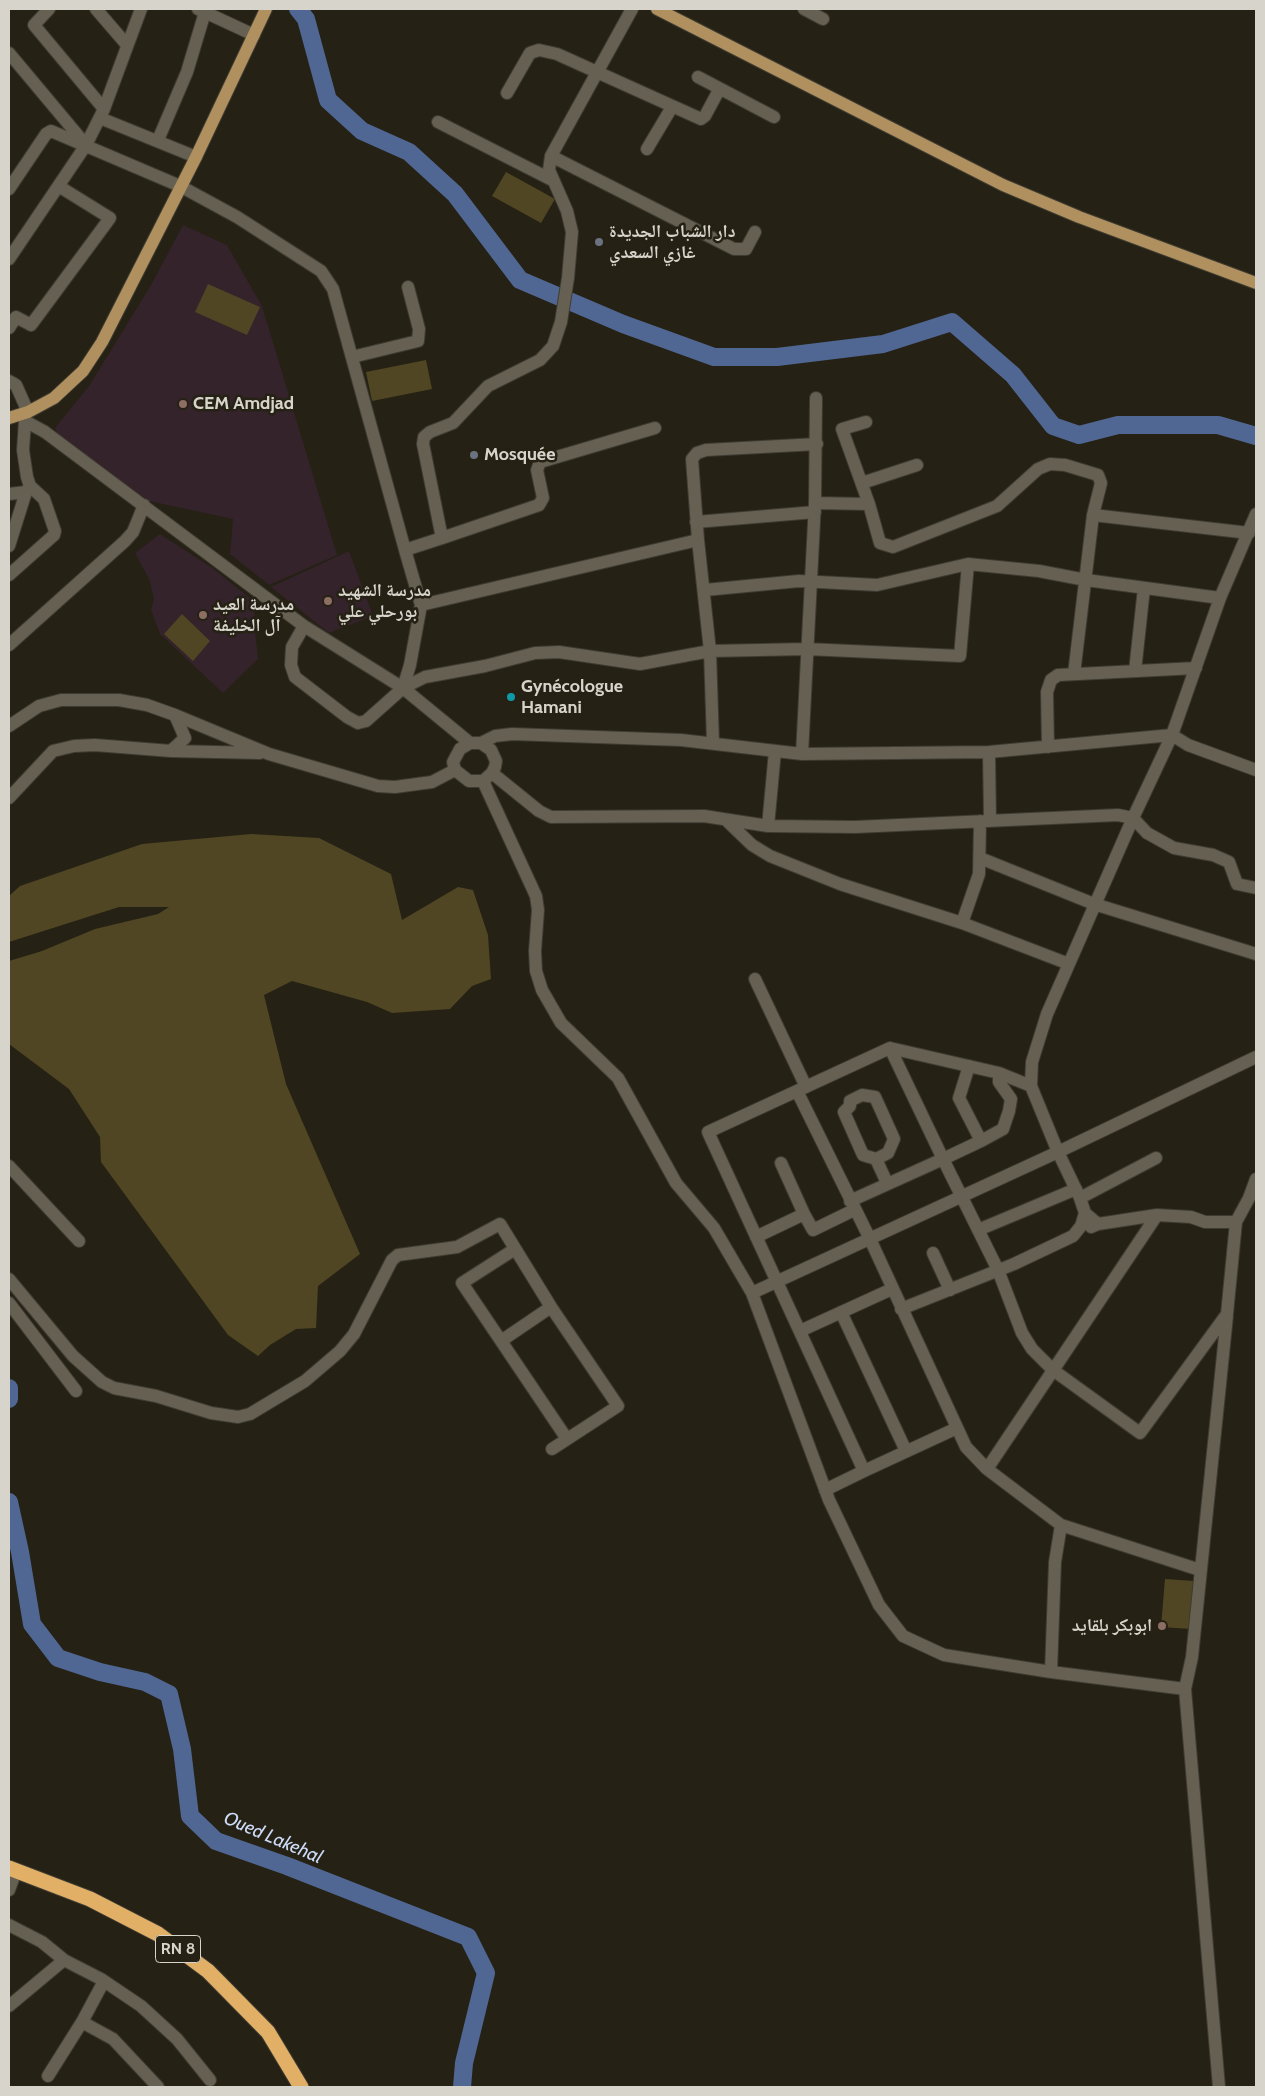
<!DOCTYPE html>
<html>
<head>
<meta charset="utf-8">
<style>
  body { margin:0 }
  #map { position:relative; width:1265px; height:2096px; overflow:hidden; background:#252114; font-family:Cabin,sans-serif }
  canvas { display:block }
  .frame { position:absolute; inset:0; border:10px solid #d7d4cc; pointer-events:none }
</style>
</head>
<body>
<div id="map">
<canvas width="1265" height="2096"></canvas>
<div class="frame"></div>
</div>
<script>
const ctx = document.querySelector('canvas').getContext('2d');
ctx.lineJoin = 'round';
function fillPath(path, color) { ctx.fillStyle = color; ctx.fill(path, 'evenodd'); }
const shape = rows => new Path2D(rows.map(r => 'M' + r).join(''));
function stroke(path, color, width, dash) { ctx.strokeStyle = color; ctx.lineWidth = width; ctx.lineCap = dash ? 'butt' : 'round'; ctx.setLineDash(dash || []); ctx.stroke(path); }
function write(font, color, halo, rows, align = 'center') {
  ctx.font = font + ' Cabin,"Noto Naskh Arabic",sans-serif'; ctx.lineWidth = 5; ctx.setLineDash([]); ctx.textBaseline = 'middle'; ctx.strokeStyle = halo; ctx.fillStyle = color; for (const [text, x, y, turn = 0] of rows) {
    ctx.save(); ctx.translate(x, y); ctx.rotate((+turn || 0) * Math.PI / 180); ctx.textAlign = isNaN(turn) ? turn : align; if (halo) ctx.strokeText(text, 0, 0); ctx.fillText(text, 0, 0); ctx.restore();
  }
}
const education = shape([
  [183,225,227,245,262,306,337,555,269,585,230,554,233,519,149,501,59,438,55,428,89,386,151,285],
  [160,534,211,567,255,602,254,621,258,659,223,693,160,634,151,610,154,599,149,579,135,553],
  [349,551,373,616,329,633,271,587]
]);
const green = shape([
  [506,172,555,199,541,223,492,196],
  [208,284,260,307,247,335,195,312],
  [426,360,432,389,372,401,366,372],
  [182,614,210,641,193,661,164,634],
  [251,834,319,838,391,874,402,920,458,887,473,890,488,935,491,979,472,986,450,1009,392,1013,367,1002,292,981,264,995,286,1084,360,1254,318,1286,316,1328,296,1329,270,1345,258,1356,228,1335,101,1162,100,1137,69,1089,9,1044,9,961,42,951,95,929,158,914,169,907,119,907,9,942,9,896,20,886,142,844],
  [1165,1579,1194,1581,1191,1629,1161,1627]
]);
const river = shape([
  [298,9,306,19,328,100,362,131,409,152,455,194,520,280,623,324,714,357,777,357,883,344,952,322,1013,375,1053,426,1079,435,1118,425,1218,425,1256,436],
  [9,1388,9,1399],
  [9,1502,20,1552,32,1624,58,1658,100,1672,145,1682,169,1694,182,1749,190,1816,216,1841,287,1866,468,1937,486,1973,464,2063,462,2087]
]);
const minor = shape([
  [49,9,34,25,104,109],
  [96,9,127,45],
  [198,9,254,35],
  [804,9,823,19],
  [9,53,86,145,9,259],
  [698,77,774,117],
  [507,93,530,53,539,50,557,54,701,119,705,116,719,90],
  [100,118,196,157],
  [438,122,554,181],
  [158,140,187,72,205,12],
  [86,145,104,109,141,9],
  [647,149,672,107],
  [551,156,734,249,746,249,755,232],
  [9,189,46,134,51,131,180,186,237,217,321,271,333,289,405,550,442,538,423,444,424,437,430,432,453,423,488,386,540,360,553,346,561,322,568,278,572,232,567,211,549,170,551,156,632,9],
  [9,328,16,317,31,325,110,218,60,187],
  [352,357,418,341,419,329,408,287],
  [9,381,16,385,28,412],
  [22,414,25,421,45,432,304,626,403,688,410,665,421,605,405,550],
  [866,422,842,429,869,504,880,543,893,547,997,506,1038,469,1050,464,1065,465,1098,475,1101,483,1093,515,1074,674],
  [862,483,917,465],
  [9,494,26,492],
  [815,503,869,504],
  [1093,515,1249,533],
  [696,522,815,512],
  [442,538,539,505,543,498,537,470,540,462,655,428],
  [9,546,26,492,30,486,27,477,23,450,25,421],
  [9,575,54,535,55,531,44,499,30,486],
  [705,590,799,581,877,585,968,564,1039,571,1086,580,1220,598],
  [421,605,698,540],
  [304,626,292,647,291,665,295,677,347,717,358,723,366,721,403,688,425,677,485,666,535,653,559,652,640,664,710,651,807,649,960,656,968,564],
  [9,645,125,541,133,532,144,505],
  [1135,671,1144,588],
  [403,688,470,743],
  [9,726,39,706,61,700,119,700,147,705,175,715,269,754,378,786,395,787,432,782,455,770],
  [481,743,491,750,496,761,495,767,492,773,483,781,469,781,455,770,453,762,460,749,470,743,481,743,495,736,512,734,681,740,802,754,989,752,1172,735,1188,745,1256,770],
  [713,743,710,651,698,540,692,459,697,453,706,450,817,444],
  [1048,747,1047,692,1051,680,1058,675,1196,668],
  [171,751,185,738,175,715],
  [989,752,990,821],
  [802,754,815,503,816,398],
  [492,773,539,811,551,817,704,816,768,826,855,827,1118,815,1133,818,1147,833,1174,848,1213,855,1229,862,1237,884,1256,888],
  [483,781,536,896,538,910,535,951,536,971,542,990,561,1023,618,1078,676,1183,714,1228,752,1293,829,1500,879,1605,903,1636,944,1655,1051,1672,1185,1689,1219,2087],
  [9,798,53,751,74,746,95,745,171,751,260,753],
  [726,820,752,845,770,856,840,884,962,923,1069,964],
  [768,826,775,751],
  [980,858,1094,904,1256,954],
  [962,923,979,874,980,821],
  [755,979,806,1087],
  [890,1048,708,1132,864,1471,957,1428],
  [969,1066,959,1098,981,1141,1003,1129,1009,1111,1011,1099,999,1082,999,1073],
  [1031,1086,1032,1062,1047,1014,1133,818,1172,735,1220,598,1256,514],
  [797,1091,870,1239,966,1447,987,1469,1157,1215,1191,1217,1205,1222,1236,1222,1249,1198,1256,1179],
  [981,1141,943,1159,998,1270,1022,1333,1032,1349,1053,1370,1140,1433,1227,1314,1236,1222],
  [876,1159,888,1153,894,1139,875,1097,862,1095,850,1101,850,1106,844,1112,863,1155,876,1159,887,1183],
  [9,1166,79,1241],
  [850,1201,943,1159,890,1048,999,1073,1031,1086,1058,1152,1080,1198],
  [804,1214,813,1230,854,1210],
  [1098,1224,1085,1213,1080,1198,1156,1158],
  [1091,1227,1098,1224,1157,1215],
  [978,1230,1076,1189],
  [756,1237,804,1214,781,1163],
  [515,1249,462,1283,567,1439],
  [933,1253,950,1290],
  [9,1279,73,1356,102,1382,114,1388,156,1396,211,1413,238,1417,250,1414,305,1381,340,1351,354,1334,392,1260,398,1255,457,1247,500,1224,551,1307,618,1406,552,1449],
  [752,1293,1058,1152,1256,1057],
  [9,1303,76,1391],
  [901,1309,1014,1264,1073,1236,1081,1226,1085,1213],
  [841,1312,906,1451],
  [800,1331,892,1289],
  [501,1341,551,1307],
  [987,1469,1061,1525,1200,1570],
  [825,1490,864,1471],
  [1051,1672,1055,1562,1061,1525],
  [1185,1689,1192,1657,1227,1316],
  [9,1890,16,1871],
  [9,1925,42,1942,64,1960,101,1979,141,2006,177,2039,210,2080],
  [9,2006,64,1960],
  [82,2022,113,2039,158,2087],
  [48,2076,82,2022,104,1981]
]);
const major = shape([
  [657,9,1003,185,1079,217,1256,283],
  [9,418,28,412,54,398,83,371,102,342,196,157,266,9]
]);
const highway = shape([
  [9,1868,90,1899,158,1934,208,1971,268,2032,301,2087]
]);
const markers = [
  [599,242,5,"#6b7280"],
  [183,404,5,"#8d6e63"],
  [474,455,5,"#6b7280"],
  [328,601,5,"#8d6e63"],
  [203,615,5,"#8d6e63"],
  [511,697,5,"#0f9aa8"],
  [1162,1626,5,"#8d6e63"]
];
const shields = [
  [178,1949,45]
];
const shieldNames = [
  ["RN 8",178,1949]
];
const poiNames = [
  ["دار الشباب الجديدة",609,232],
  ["غازي السعدي",609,253],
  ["CEM Amdjad",193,404],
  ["Mosquée",484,455],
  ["مدرسة الشهيد",338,591],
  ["بورحلي علي",338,612],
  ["مدرسة العيد",213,605],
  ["آل الخليفة",213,626],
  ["Gynécologue",521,687],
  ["Hamani",521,708],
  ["ابوبكر بلقايد",1152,1626,"right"]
];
const waterNames = [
  ["Oued Lakehal",273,1838,23]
];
fillPath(education, '#34232a');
fillPath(green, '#504623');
stroke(river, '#506793', 18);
stroke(minor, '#3e3b32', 14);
stroke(major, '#3e3b32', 14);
stroke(highway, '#3e3b32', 17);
stroke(minor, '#656051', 12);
stroke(major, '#af905e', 12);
stroke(highway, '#e1b066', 15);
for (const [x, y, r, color] of markers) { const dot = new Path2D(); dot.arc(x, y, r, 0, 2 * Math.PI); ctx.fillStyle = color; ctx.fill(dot); stroke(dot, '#252114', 2); }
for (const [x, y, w] of shields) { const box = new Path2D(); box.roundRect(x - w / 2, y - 13.5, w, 27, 4); ctx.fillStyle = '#252114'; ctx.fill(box); stroke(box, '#d7d4cc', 1); }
write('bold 16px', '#d7d4cc', null, shieldNames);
write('bold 18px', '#d7d4cc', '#252114', poiNames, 'left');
write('italic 19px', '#ccdbf7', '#252114', waterNames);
</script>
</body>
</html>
